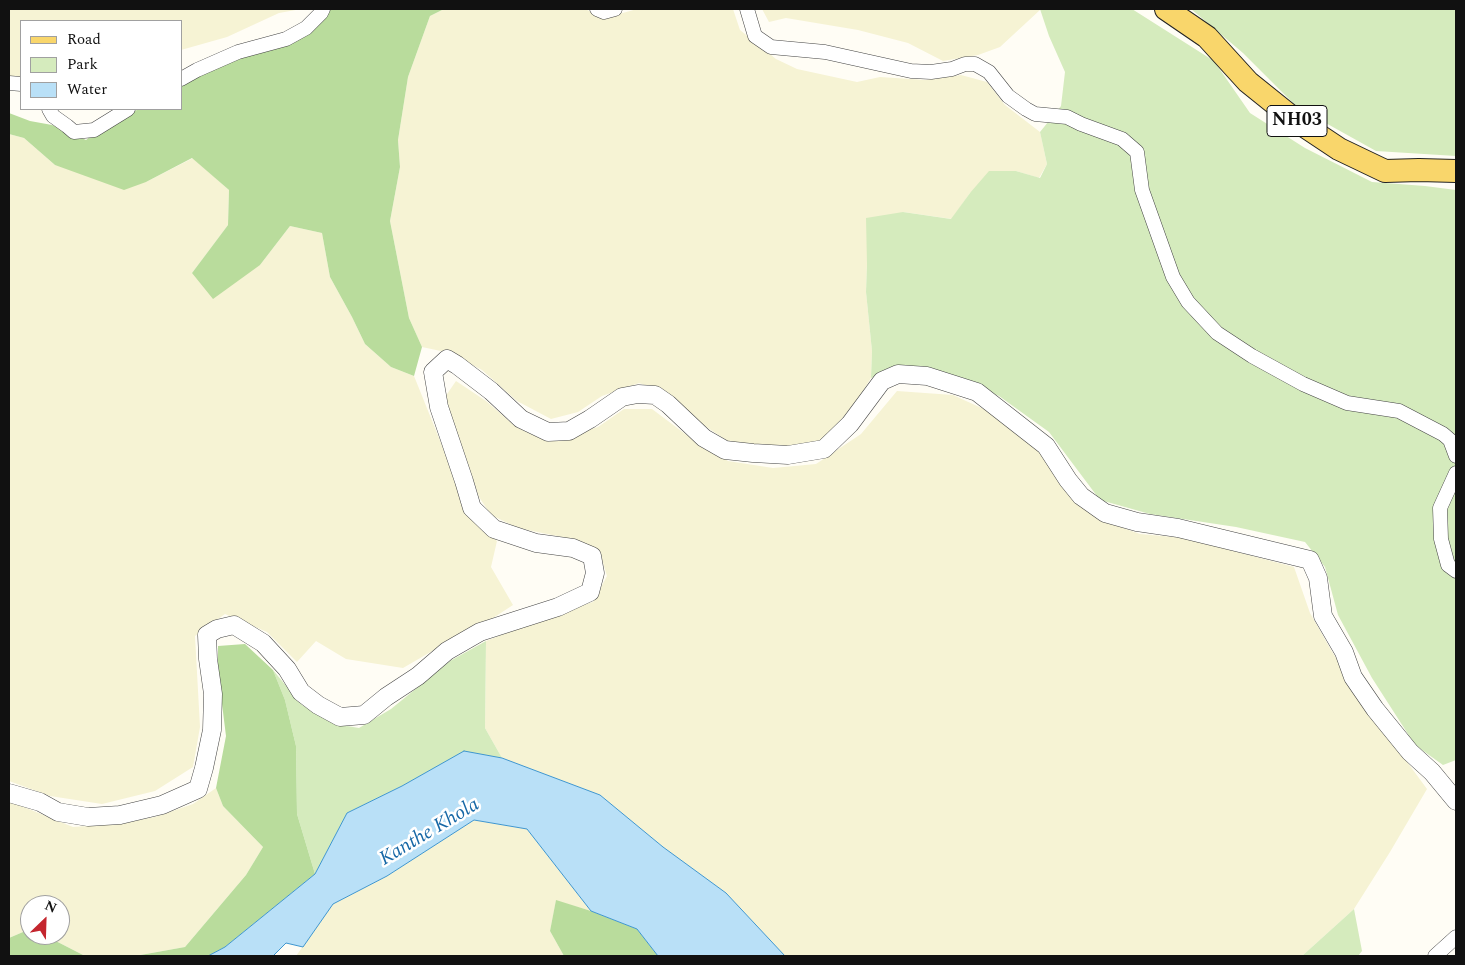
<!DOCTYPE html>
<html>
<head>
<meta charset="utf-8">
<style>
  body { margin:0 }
  #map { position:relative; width:1465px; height:965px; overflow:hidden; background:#fffdf5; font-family:Spectral,serif }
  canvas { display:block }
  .frame { position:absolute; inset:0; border:10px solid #111; pointer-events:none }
  .legend { position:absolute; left:20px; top:20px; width:162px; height:90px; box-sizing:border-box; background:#fff; border:1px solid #a0a0a0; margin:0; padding:6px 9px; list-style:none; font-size:15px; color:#111 }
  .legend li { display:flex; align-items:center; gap:10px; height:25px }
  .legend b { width:25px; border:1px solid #a0a0a0 }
  .north { position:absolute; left:20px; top:895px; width:50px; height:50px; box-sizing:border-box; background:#fff; border:1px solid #a0a0a0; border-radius:50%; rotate:24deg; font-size:14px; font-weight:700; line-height:20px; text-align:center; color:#111 }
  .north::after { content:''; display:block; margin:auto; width:18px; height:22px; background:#c4262e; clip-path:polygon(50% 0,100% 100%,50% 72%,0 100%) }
</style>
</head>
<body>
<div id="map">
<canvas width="1465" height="965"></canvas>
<div class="frame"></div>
<ul class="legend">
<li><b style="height:6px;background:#f9d66b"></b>Road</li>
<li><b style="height:14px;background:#d5ebbd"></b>Park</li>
<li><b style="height:14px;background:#b9e0f7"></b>Water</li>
</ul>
<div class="north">N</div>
</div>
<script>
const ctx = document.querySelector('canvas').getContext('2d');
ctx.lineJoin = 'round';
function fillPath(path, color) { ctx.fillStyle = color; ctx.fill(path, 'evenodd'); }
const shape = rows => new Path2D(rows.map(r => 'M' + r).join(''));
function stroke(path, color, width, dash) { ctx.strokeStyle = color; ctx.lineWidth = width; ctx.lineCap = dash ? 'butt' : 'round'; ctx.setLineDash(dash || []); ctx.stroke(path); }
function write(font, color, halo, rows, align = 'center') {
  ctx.font = font + ' Spectral,serif'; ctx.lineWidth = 5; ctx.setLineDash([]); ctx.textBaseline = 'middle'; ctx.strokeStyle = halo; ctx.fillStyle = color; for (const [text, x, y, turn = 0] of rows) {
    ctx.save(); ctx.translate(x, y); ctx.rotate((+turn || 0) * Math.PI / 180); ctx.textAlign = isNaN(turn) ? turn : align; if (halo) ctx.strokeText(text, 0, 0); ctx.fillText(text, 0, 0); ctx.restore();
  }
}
const farmland = shape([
  [9,9,301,9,279,13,227,37,181,50,181,21,21,21,21,81,9,79],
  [444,9,585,9,605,18,637,9,733,9,740,30,776,59,797,69,857,82,880,77,926,80,961,75,987,82,1005,105,1040,132,1047,164,1039,178,1016,171,970,193,952,219,903,212,867,264,866,292,872,351,871,378,858,399,827,437,806,447,769,446,729,442,699,422,663,391,639,383,602,396,578,412,551,419,517,401,482,370,450,353,422,347,409,318,390,221,400,167,398,140,408,77,430,16],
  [762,9,1040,9,1040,10,1000,47,978,55,943,61,908,43,858,30,786,18,769,22],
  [9,134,24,138,55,165,146,182,193,158,229,190,228,225,192,273,260,265,290,226,322,233,330,277,352,317,365,344,391,367,414,376,443,448,466,514,497,541,491,567,513,605,487,622,453,639,403,668,346,659,316,641,297,662,267,632,225,614,195,636,200,727,193,767,155,791,102,804,50,796,9,781],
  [456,381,486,401,516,427,549,442,598,427,624,409,652,409,692,439,728,461,773,468,816,464,861,434,897,391,953,395,999,416,1043,454,1077,500,1098,519,1140,534,1184,538,1294,567,1310,613,1331,650,1366,706,1427,789,1390,852,1354,909,1302,956,785,956,726,893,663,847,600,795,502,758,485,728,486,641,551,615,593,602,607,576,599,550,562,537,518,528,491,515,479,497,445,397],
  [216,788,223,806,263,847,246,875,185,947,135,956,85,956,44,935,60,935,60,905,30,905,30,929,9,938,9,801,73,827,118,824,155,817,193,804],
  [474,820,527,829,591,911,556,901,550,931,564,956,296,956,333,904,387,876]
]);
const green = shape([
  [1040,9,1132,9,1214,61,1250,113,1305,148,1372,182,1425,186,1456,190,1456,760,1443,765,1415,745,1372,678,1338,615,1325,567,1305,542,1236,527,1150,514,1100,500,1049,432,999,396,929,367,898,368,871,378,872,351,866,292,867,264,866,218,903,212,951,219,970,193,989,171,1016,171,1040,178,1047,164,1040,132,1061,106,1065,72,1049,36],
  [1191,9,1456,9,1456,156,1376,151,1297,107,1243,53],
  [486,641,485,728,502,758,464,752,402,786,347,813,315,874,297,814,296,746,285,700,273,670,302,705,335,724,359,728,391,709,450,661],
  [1354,909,1362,951,1358,956,1302,956]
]);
const forest = shape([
  [330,9,444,9,430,16,408,77,398,140,400,167,390,221,409,318,422,347,414,376,391,367,365,344,352,317,330,277,322,233,290,226,260,265,213,299,192,273,228,225,229,190,192,158,146,182,124,190,55,165,24,138,9,134,9,113,30,121,52,125,86,140,104,126,139,109,181,109,181,84,247,54],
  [245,644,273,670,285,700,296,746,297,814,315,874,225,947,208,956,135,956,185,947,246,875,263,847,223,806,216,788,226,736,218,672,218,646],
  [556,900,591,911,637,929,658,956,564,956,550,931],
  [30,929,30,935,44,935,85,956,9,956,9,938]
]);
const water = shape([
  [464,751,502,758,600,795,663,847,726,893,785,956,658,956,637,929,591,911,527,829,474,820,387,876,333,904,303,947,286,943,273,956,208,956,225,947,315,874,347,813,402,786,464,751]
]);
const minor = shape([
  [597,9,604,12,615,9],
  [747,9,755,36,771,47,825,52,911,71,931,72,952,69,965,64,975,64,989,72,1008,96,1026,109,1035,114,1067,117,1081,124,1122,139,1137,152,1142,190,1173,277,1188,302,1217,333,1252,356,1303,384,1347,403,1399,411,1443,434,1450,440,1456,456],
  [181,79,197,70,238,52,286,39,306,28,321,13,323,9],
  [9,83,21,84],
  [49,109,53,116,67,126,74,132,94,130,128,109],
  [1456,473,1440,508,1441,539,1448,565,1456,571],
  [1435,956,1456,937]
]);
const tertiary = shape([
  [9,793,40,802,58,812,88,817,120,815,162,805,198,789,204,768,212,730,213,694,208,659,207,635,217,629,234,625,263,643,287,669,301,692,318,705,340,717,364,715,386,697,418,676,447,651,480,632,558,607,590,592,595,573,592,556,573,548,536,543,494,529,472,508,464,481,439,407,433,372,447,359,457,365,491,391,521,419,548,432,569,431,590,419,622,397,638,394,655,395,668,404,704,438,725,450,753,453,788,455,824,449,850,424,882,381,898,374,927,376,977,392,1046,446,1068,480,1081,496,1105,513,1137,522,1178,528,1310,560,1318,578,1323,616,1344,652,1353,677,1375,709,1410,752,1432,772,1456,801]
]);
const primary = shape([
  [1166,9,1207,37,1248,82,1294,119,1339,149,1385,171,1419,170,1456,171]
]);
const shields = [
  [1297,121,60]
];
const shieldNames = [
  ["NH03",1297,121]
];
const waterNames = [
  ["Kanthe Khola",430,833,-31]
];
fillPath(farmland, '#f6f3d4');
fillPath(green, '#d5ebbd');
fillPath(forest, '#b9dc9c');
fillPath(water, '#b9e0f7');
stroke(water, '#3f96cf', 1);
stroke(minor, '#444', 15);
stroke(tertiary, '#444', 19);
stroke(primary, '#222', 24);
stroke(minor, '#fff', 14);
stroke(tertiary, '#fff', 18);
stroke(primary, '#f9d66b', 22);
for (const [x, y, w] of shields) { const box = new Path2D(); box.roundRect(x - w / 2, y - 15.5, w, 31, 4); ctx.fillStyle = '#fff'; ctx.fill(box); stroke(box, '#111', 1); }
write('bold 18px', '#111', null, shieldNames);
write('italic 20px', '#1768a6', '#fff', waterNames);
</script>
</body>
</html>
